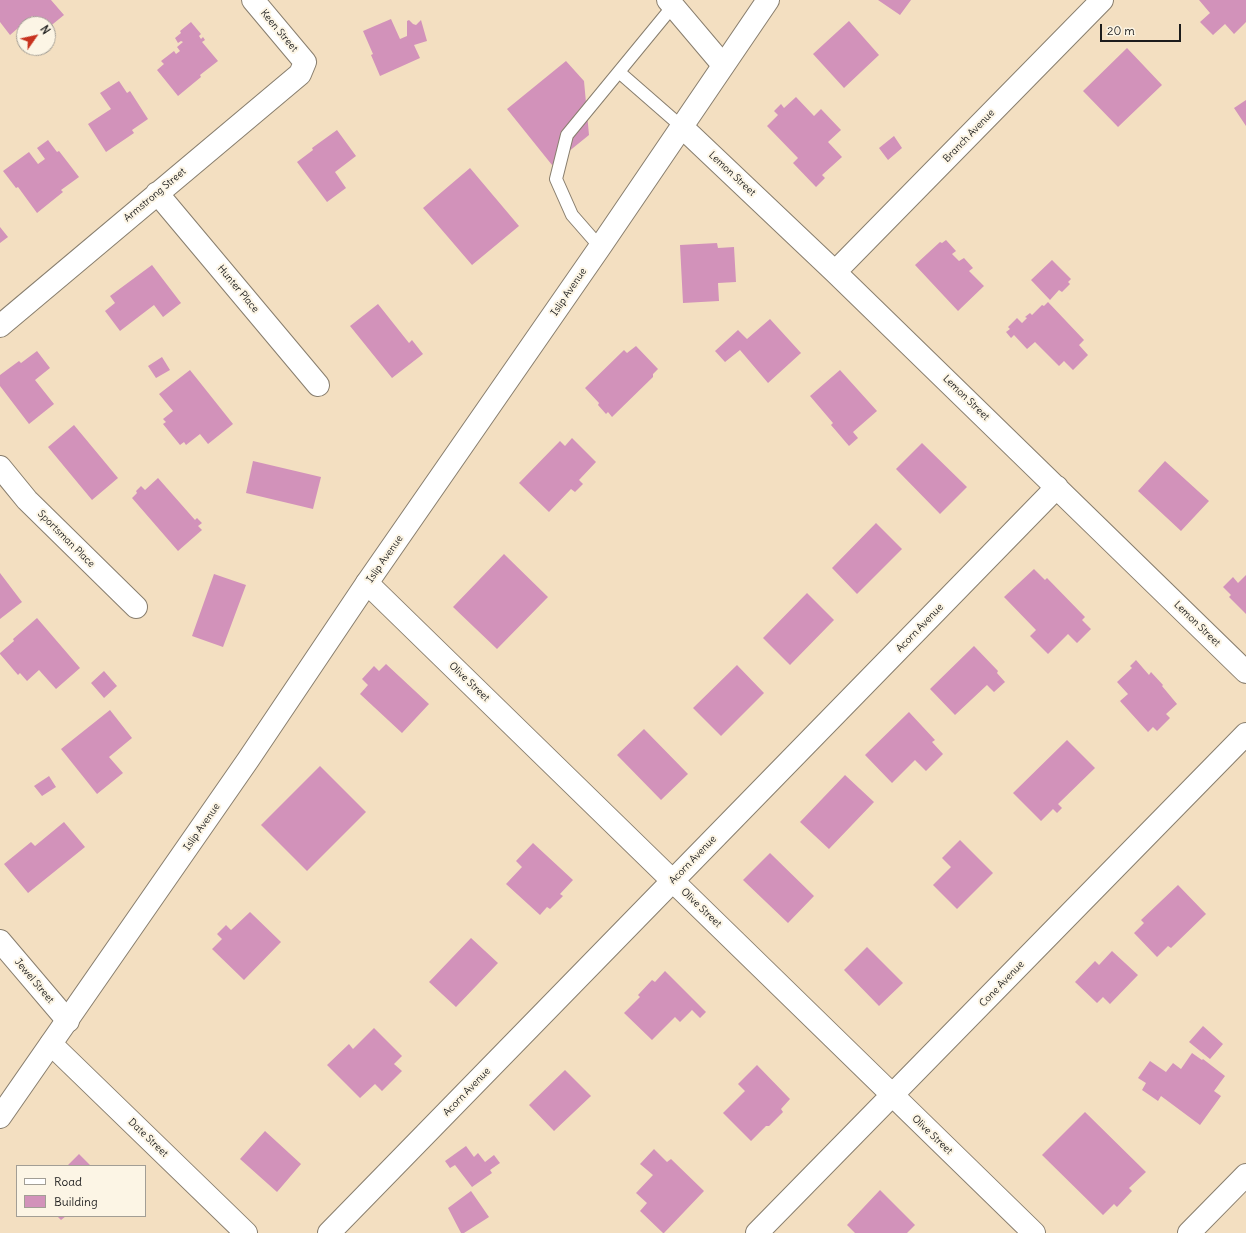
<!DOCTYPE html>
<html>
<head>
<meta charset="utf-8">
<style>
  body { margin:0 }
  #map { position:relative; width:1246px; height:1233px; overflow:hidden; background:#f3dfc1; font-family:Delius,sans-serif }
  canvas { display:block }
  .legend { position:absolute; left:16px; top:1165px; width:130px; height:52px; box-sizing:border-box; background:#fcf5e5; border:1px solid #a29e95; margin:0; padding:5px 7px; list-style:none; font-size:12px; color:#1c1c1c }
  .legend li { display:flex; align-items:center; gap:8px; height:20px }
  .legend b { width:20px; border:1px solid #a29e95 }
  .north { position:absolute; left:16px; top:16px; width:40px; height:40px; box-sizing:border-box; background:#fcf5e5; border:1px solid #a29e95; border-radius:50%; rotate:56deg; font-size:11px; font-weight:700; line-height:16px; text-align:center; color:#1c1c1c }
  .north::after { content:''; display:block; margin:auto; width:14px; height:18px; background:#c8321e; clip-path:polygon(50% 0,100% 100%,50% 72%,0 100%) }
  .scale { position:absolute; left:1100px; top:24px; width:81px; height:18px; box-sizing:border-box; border:2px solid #1c1c1c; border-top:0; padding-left:5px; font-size:12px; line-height:14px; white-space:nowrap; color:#1c1c1c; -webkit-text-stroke:3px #fcf5e5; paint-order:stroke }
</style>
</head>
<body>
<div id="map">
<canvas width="1246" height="1233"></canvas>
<ul class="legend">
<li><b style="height:5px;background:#fff"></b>Road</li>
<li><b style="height:11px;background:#d292ba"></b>Building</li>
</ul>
<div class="north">N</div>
<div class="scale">20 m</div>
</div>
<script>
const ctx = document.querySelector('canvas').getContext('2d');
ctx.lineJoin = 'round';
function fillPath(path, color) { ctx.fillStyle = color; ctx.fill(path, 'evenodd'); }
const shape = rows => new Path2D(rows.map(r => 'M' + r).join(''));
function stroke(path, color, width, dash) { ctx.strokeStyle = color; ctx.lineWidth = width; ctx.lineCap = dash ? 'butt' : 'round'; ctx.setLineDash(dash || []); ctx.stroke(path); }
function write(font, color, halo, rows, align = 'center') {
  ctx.font = font + ' Delius,sans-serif'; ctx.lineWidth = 4; ctx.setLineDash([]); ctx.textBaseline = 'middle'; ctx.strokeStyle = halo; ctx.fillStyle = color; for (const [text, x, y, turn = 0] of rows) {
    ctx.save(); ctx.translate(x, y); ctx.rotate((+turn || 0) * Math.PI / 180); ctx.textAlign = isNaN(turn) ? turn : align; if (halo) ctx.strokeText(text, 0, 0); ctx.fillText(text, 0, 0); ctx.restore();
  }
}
const building = shape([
  [0,0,51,0,64,15,48,28,48,24,39,24,32,16,10,35,0,22],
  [878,0,911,0,900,15],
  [1199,0,1246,0,1246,22,1234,34,1225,24,1213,35,1200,22,1210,13],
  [391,19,400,39,407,36,407,21,409,20,413,24,416,25,421,20,427,41,414,45,420,58,380,76,371,55,373,54,363,31],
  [849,21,879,55,844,88,813,54],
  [191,22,201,34,199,36,201,39,203,37,205,40,202,42,218,61,200,75,201,77,178,96,157,70,164,64,161,61,174,51,176,54,180,51,177,47,183,42,181,41,178,43,175,38,181,33,180,31],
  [1127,48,1162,85,1118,127,1083,91],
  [566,61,584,81,589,135,552,165,507,109],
  [119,81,127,93,130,91,148,119,132,130,134,133,106,152,88,124,111,109,100,93],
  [796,97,814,116,821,109,841,130,828,142,842,157,822,175,825,178,816,187,793,163,798,158,767,126,778,115,774,111,781,104,784,108],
  [1246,100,1246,126,1234,108],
  [337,130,356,156,335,172,346,188,327,202,297,162,313,150,312,148],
  [894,136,902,148,888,160,879,148],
  [48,140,57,152,59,151,79,177,61,190,63,192,37,213,18,187,16,188,3,171,29,152,38,164,45,159,37,148],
  [470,168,519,226,472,265,423,208],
  [0,227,8,237,0,243],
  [946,240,956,251,952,254,959,261,964,258,973,268,969,271,984,286,958,311,915,265,940,242,942,243],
  [717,243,718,248,734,247,736,282,718,283,719,301,683,303,680,245],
  [1052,260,1071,279,1068,282,1070,284,1062,292,1059,290,1050,300,1031,280],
  [152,265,181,303,163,317,154,305,120,331,105,311,115,303,110,296],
  [1048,302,1084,340,1079,345,1088,355,1073,370,1064,361,1059,366,1035,342,1027,349,1014,335,1011,338,1006,332,1010,329,1008,327,1017,318,1022,323,1027,318,1025,317,1030,313,1032,315,1042,305,1044,306],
  [378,304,409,343,412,340,423,354,392,378,350,326],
  [770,319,801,353,768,383,740,350,725,362,715,351,738,330,747,339],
  [636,346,658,369,653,374,653,377,612,417,608,412,606,414,598,405,599,403,585,388,624,350,627,353],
  [37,351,50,368,35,380,54,404,29,424,0,386,0,375,19,361,21,363],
  [162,357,170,370,156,378,148,366],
  [190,370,233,424,208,444,200,434,186,445,184,442,180,445,163,424,166,422,163,419,173,411,159,394],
  [840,370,877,411,853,432,858,438,849,446,831,425,833,423,810,396],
  [74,425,118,478,92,500,48,447],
  [572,438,596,462,579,480,583,484,575,492,571,489,549,512,519,483,560,441,565,446],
  [922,443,967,487,940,514,896,469],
  [253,461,321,477,313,509,246,493],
  [1165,461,1209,501,1181,531,1138,491],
  [158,478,195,520,197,518,202,523,198,526,202,530,178,551,132,498,137,493,136,491,141,486,145,490],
  [876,523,902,549,857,594,832,568],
  [504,554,548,597,497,649,453,607],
  [1034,569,1045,580,1047,578,1085,617,1082,620,1091,629,1077,643,1068,634,1048,654,1030,636,1036,630,1004,597],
  [0,573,22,602,0,619],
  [214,574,246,585,223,647,192,636],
  [1246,575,1246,614,1229,597,1231,595,1223,587,1233,577,1238,583],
  [807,593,834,620,790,665,763,638],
  [37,618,80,668,56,689,39,670,27,681,20,673,18,675,0,654,0,653,14,641,13,639],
  [974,646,998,671,997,673,1005,682,994,692,987,685,955,715,930,689],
  [1136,660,1149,675,1151,672,1163,685,1162,686,1177,704,1166,714,1170,718,1157,731,1153,727,1148,732,1120,701,1128,694,1117,682,1132,668,1130,666],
  [386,664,429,704,402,733,360,694,368,685,362,679,374,666,379,671],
  [737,665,764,693,721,736,693,708],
  [104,671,117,686,104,698,91,683],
  [110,710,132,738,109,757,123,773,97,794,61,749],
  [909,712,935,740,932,742,943,754,926,771,915,760,892,783,865,755],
  [644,729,688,774,661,800,617,755],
  [1067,740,1095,768,1058,804,1062,808,1057,813,1053,809,1041,821,1013,793],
  [320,766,366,812,307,871,261,825],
  [845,775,874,802,829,849,800,822],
  [49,776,56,787,42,796,34,786],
  [64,822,85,847,28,893,4,864,31,842,35,846],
  [960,840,993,873,957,909,933,885,951,867,942,858],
  [533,843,573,880,560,894,563,896,550,909,547,907,540,915,506,884,522,867,516,861],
  [770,853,814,896,788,923,743,880],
  [1178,885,1206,914,1171,948,1168,946,1157,957,1134,933,1144,923,1141,920],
  [250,912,281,942,244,980,212,949,222,939,217,934,226,925,231,930],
  [471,938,498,963,456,1007,429,982],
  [867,947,903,983,879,1006,844,970],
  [1112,951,1138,975,1110,1004,1103,997,1097,1003,1075,982,1095,961,1099,965],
  [665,971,706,1012,700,1018,692,1010,680,1022,675,1017,652,1040,624,1013,640,997,638,995,652,980,655,982],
  [1203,1026,1223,1044,1210,1059,1189,1042],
  [374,1028,402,1056,394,1064,402,1071,382,1091,375,1084,360,1098,327,1065,349,1044,353,1049],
  [1192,1053,1202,1060,1203,1059,1225,1076,1214,1091,1221,1096,1200,1125,1161,1096,1158,1101,1142,1090,1146,1083,1138,1078,1150,1061,1166,1072,1173,1063,1181,1069],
  [757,1065,790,1099,781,1109,783,1112,769,1126,766,1126,751,1141,723,1113,745,1091,738,1084],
  [565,1070,591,1096,554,1131,529,1105],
  [1085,1112,1146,1172,1129,1188,1132,1191,1117,1207,1114,1204,1103,1215,1042,1155],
  [265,1131,301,1164,277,1192,240,1159],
  [466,1146,474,1157,478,1153,485,1162,494,1155,500,1163,490,1170,492,1173,472,1187,455,1165,450,1168,445,1161],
  [654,1149,667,1162,671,1159,704,1191,664,1233,663,1233,640,1211,647,1203,636,1193,653,1175,640,1164],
  [79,1154,91,1166,67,1166],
  [880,1190,915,1225,907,1233,855,1233,847,1225],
  [471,1191,489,1217,464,1233,461,1233,448,1208],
  [57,1216,66,1216,61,1220]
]);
const lane = shape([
  [619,72,682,127],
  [600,247,572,215,556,179,567,135,673,6]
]);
const street = shape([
  [668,0,723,65],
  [682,127,835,272,1246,672],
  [157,193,318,385],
  [835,272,1102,0],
  [0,326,300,74,305,62,253,0],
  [0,467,27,500,136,607],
  [367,583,1034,1233],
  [0,941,68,1021],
  [51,1044,246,1233],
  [329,1233,1057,487],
  [757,1233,1246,734],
  [1189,1233,1246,1175]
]);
const primary = shape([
  [0,1117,248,760,367,583,600,247,768,0]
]);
const streetNames = [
  ["Keen Street",279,31,50],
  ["Branch Avenue",969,136,-46],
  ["Lemon Street",732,174,43],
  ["Armstrong Street",155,195,-40],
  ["Hunter Place",238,289,50],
  ["Islip Avenue",569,292,-56],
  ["Lemon Street",966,398,44],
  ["Sportsman Place",66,539,45],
  ["Islip Avenue",385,559,-55],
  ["Lemon Street",1197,624,44],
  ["Acorn Avenue",920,628,-46],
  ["Olive Street",469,682,44],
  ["Islip Avenue",202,827,-55],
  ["Acorn Avenue",693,860,-46],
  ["Olive Street",701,908,44],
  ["Jewel Street",34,981,50],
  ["Cone Avenue",1002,984,-46],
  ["Acorn Avenue",467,1092,-46],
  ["Olive Street",932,1135,44],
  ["Date Street",148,1138,44]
];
fillPath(building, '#d292ba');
stroke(lane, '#887e6e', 14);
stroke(street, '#887e6e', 24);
stroke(primary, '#887e6e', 24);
stroke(lane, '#fff', 12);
stroke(street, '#fff', 22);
stroke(primary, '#fff', 22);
write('10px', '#1c1c1c', '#fcf5e5', streetNames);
</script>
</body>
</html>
